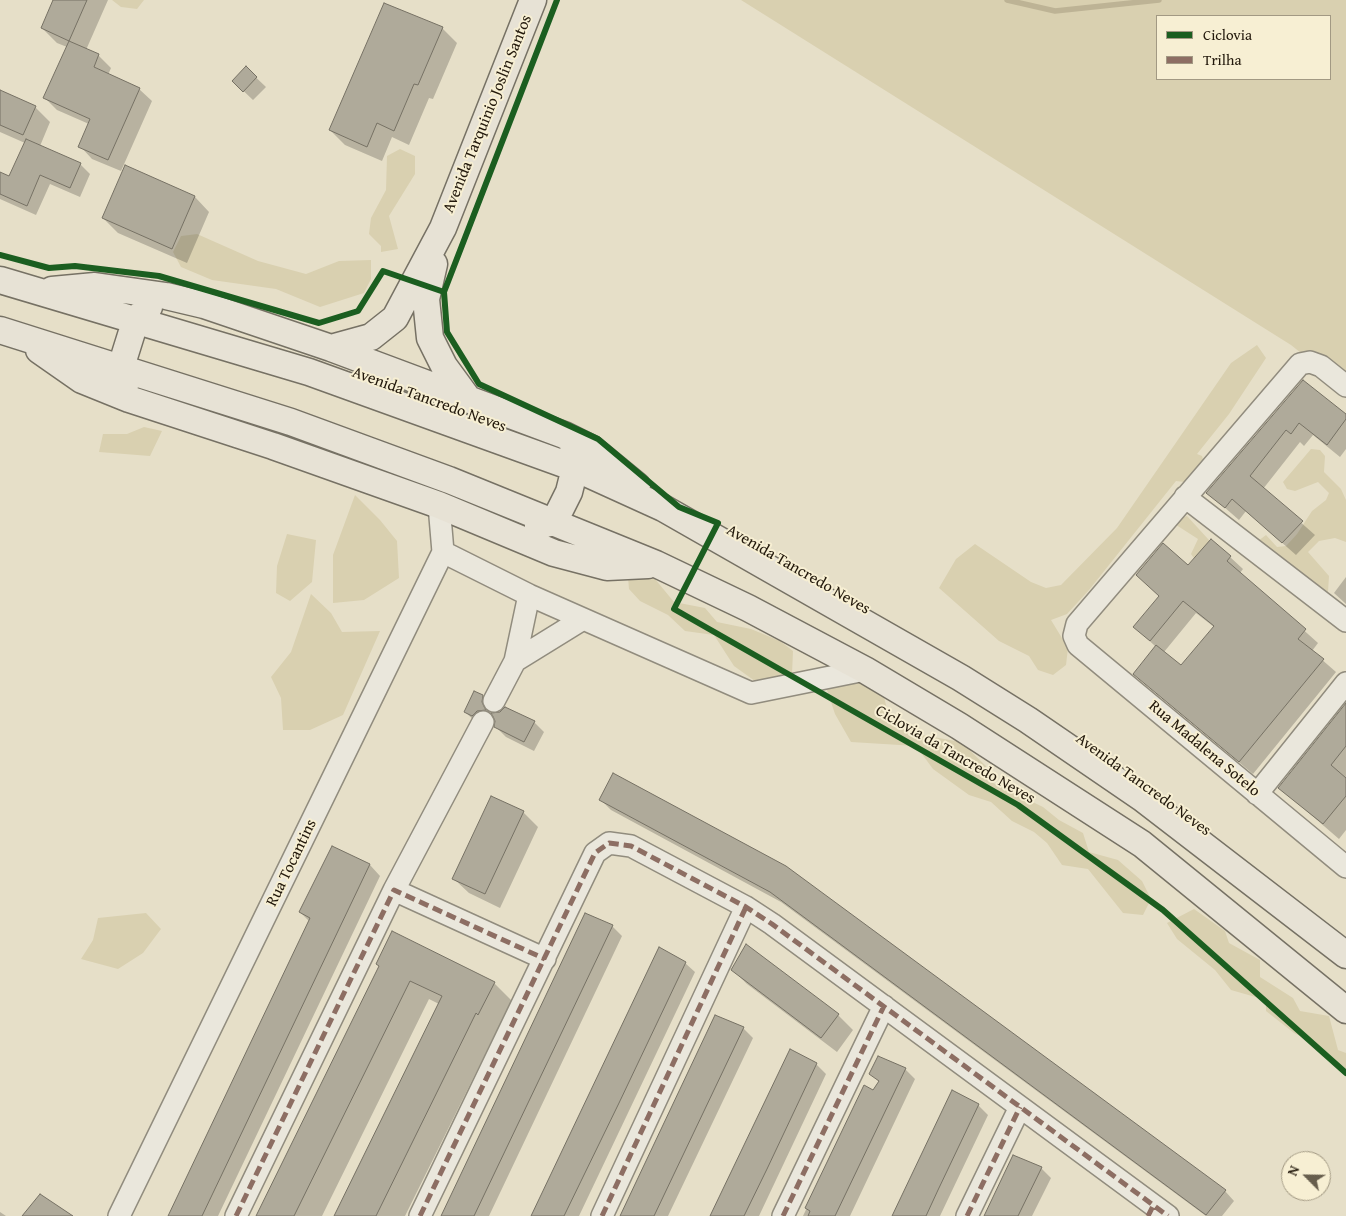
<!DOCTYPE html>
<html>
<head>
<meta charset="utf-8">
<style>
  body { margin:0 }
  #map { position:relative; width:1346px; height:1216px; overflow:hidden; background:#e6dfc8; font-family:"Gentium Book Plus",serif }
  canvas { display:block }
  .legend { position:absolute; left:1156px; top:15px; width:175px; height:65px; box-sizing:border-box; background:#f7efd3; border:1px solid #a29983; margin:0; padding:6px 9px; list-style:none; font-size:15px; color:#22180b }
  .legend li { display:flex; align-items:center; gap:10px; height:25px }
  .legend b { width:25px; border:1px solid #a29983 }
  .north { position:absolute; left:1281px; top:1151px; width:50px; height:50px; box-sizing:border-box; background:#f7efd3; border:1px solid #a29983; border-radius:50%; rotate:293deg; font-size:14px; font-weight:700; line-height:20px; text-align:center; color:#22180b }
  .north::after { content:''; display:block; margin:auto; width:18px; height:22px; background:#675e4d; clip-path:polygon(50% 0,100% 100%,50% 72%,0 100%) }
</style>
</head>
<body>
<div id="map">
<canvas width="1346" height="1216"></canvas>
<ul class="legend">
<li><b style="height:6px;background:#1b5e20"></b>Ciclovia</li>
<li><b style="height:6px;background:#8d6e63"></b>Trilha</li>
</ul>
<div class="north">N</div>
</div>
<script>
const ctx = document.querySelector('canvas').getContext('2d');
ctx.lineJoin = 'round';
function fillPath(path, color) { ctx.fillStyle = color; ctx.fill(path, 'evenodd'); }
const shape = rows => new Path2D(rows.map(r => 'M' + r).join(''));
function stroke(path, color, width, dash) { ctx.strokeStyle = color; ctx.lineWidth = width; ctx.lineCap = dash ? 'butt' : 'round'; ctx.setLineDash(dash || []); ctx.stroke(path); }
function write(font, color, halo, rows, align = 'center') {
  ctx.font = font + ' "Gentium Book Plus",serif'; ctx.lineWidth = 4; ctx.setLineDash([]); ctx.textBaseline = 'middle'; ctx.strokeStyle = halo; ctx.fillStyle = color; for (const [text, x, y, turn = 0] of rows) {
    ctx.save(); ctx.translate(x, y); ctx.rotate((+turn || 0) * Math.PI / 180); ctx.textAlign = isNaN(turn) ? turn : align; if (halo) ctx.strokeText(text, 0, 0); ctx.fillText(text, 0, 0); ctx.restore();
  }
}
const green = shape([
  [112,0,144,0,137,9,121,7],
  [741,0,1346,0,1346,389,1291,345],
  [1157,16,1330,16,1330,79,1157,79],
  [400,149,415,156,415,174,389,216,398,249,381,252,381,246,369,234,371,218,386,190,387,156],
  [197,234,258,261,306,274,339,261,371,260,371,279,364,293,320,307,276,289,212,280,181,267,173,252,181,236],
  [1257,345,1266,358,1229,414,1197,454,1202,456,1210,485,1176,481,1089,590,1067,614,1051,620,1068,648,1066,665,1053,675,1038,670,1029,656,999,641,939,588,956,559,975,544,1031,582,1046,588,1061,585,1117,528,1231,363],
  [144,427,162,431,150,456,99,452,103,434,127,434],
  [1311,449,1320,450,1325,456,1324,472,1341,489,1346,500,1346,542,1335,538,1319,541,1308,552,1329,576,1328,592,1323,598,1258,541,1266,535,1277,547,1286,546,1297,534,1312,511,1326,500,1329,493,1318,482,1295,491,1287,489,1283,482],
  [355,495,380,520,397,541,399,578,364,600,333,603,333,555],
  [1187,516,1219,551,1201,568,1191,554,1198,539,1170,521],
  [287,534,316,540,312,582,290,601,276,593,277,566],
  [628,577,655,579,674,602,705,608,717,622,751,629,780,641,793,651,791,697,766,689,734,666,714,635,685,631,668,615,640,601,629,589],
  [311,594,331,613,342,632,380,631,343,715,310,730,283,730,281,698,271,677,291,652],
  [861,677,884,697,890,721,922,735,961,742,986,766,987,780,1043,807,1059,820,1083,833,1089,852,1118,860,1142,881,1151,899,1143,915,1123,913,1088,869,1062,865,1047,843,1034,832,1012,821,991,802,969,795,933,769,916,746,851,742,835,714,825,684],
  [1194,909,1225,931,1229,943,1260,960,1260,977,1293,998,1300,1011,1329,1016,1338,1050,1346,1053,1346,1071,1322,1056,1313,1043,1294,1033,1266,1011,1266,1000,1231,990,1215,970,1177,939,1167,923],
  [146,913,161,929,143,953,118,969,81,959,93,940,98,918]
]);
const shadow = shape([
  [55,0,108,0,86,50,99,56,111,68,108,75,139,89,152,101,121,171,92,159,80,146,89,124,57,110,45,98,67,47,57,43,42,28],
  [442,28,457,43,433,99,429,98,409,145,392,137,382,161,345,145,330,130],
  [246,68,266,87,253,100,233,81],
  [0,92,35,107,50,122,40,146,80,164,90,174,80,197,50,184,36,215,0,199,0,173,10,177,25,143,0,132],
  [126,167,195,197,209,212,187,263,118,233,103,218],
  [1303,382,1346,416,1346,449,1340,457,1313,435,1304,446,1300,442,1263,489,1315,535,1296,555,1246,511,1239,520,1208,493],
  [1230,557,1243,569,1240,573,1318,643,1312,651,1336,672,1253,774,1134,674,1156,647,1135,627,1188,567],
  [1196,613,1214,627,1182,667,1164,652],
  [1346,577,1346,604,1334,593],
  [482,696,492,706,492,714,534,722,544,732,534,751,506,737,496,727,496,720,475,721,465,712],
  [1346,705,1346,830,1339,839,1280,788],
  [613,774,1225,1191,1234,1201,1222,1216,1206,1216,781,902,611,810,601,800],
  [523,812,538,827,500,908,469,893,454,879],
  [333,847,370,865,380,876,218,1216,169,1216,310,922,300,912],
  [612,926,622,936,489,1216,442,1216],
  [685,963,695,972,579,1216,532,1216],
  [380,967,494,983,513,1002,498,1033,496,1032,405,1216,335,1216,439,1004,429,999,322,1216,258,1216],
  [732,969,838,1015,853,1030,837,1052,747,984],
  [743,1028,753,1038,668,1216,621,1216],
  [791,1051,816,1064,826,1074,759,1216,712,1216],
  [905,1069,915,1079,850,1216,803,1216,864,1087,874,1091,879,1082,871,1073],
  [953,1092,978,1105,988,1115,940,1216,893,1216],
  [1041,1168,1051,1178,1032,1216,985,1216],
  [0,1212,6,1216,0,1216]
]);
const stream = shape([
  [1007,0,1055,11,1159,0]
]);
const building = shape([
  [53,0,87,0,69,41,41,28,53,0],
  [384,3,443,27,418,85,414,84,394,131,377,123,367,147,329,130,384,3],
  [69,41,99,54,94,67,140,88,108,160,78,147,90,119,43,98,69,41],
  [246,66,257,77,243,92,232,81,246,66],
  [0,90,36,106,23,135,0,125,0,90],
  [26,139,81,163,70,188,40,175,27,206,0,194,0,172,9,176,26,139],
  [125,165,195,196,172,249,102,218,125,165],
  [1303,380,1346,414,1346,419,1327,445,1299,423,1291,434,1286,430,1250,476,1303,521,1282,543,1232,499,1225,508,1206,493,1303,380],
  [1211,539,1231,556,1227,561,1306,629,1298,639,1324,659,1239,762,1133,674,1156,645,1181,665,1214,626,1183,601,1150,641,1133,627,1159,596,1136,575,1163,543,1188,565,1211,539],
  [474,691,483,695,482,702,486,710,477,711,472,716,464,712,474,691],
  [1346,703,1346,746,1331,765,1346,778,1346,796,1323,824,1278,788,1346,703],
  [505,707,535,721,524,742,494,727,495,721,491,713,500,712,505,707],
  [613,773,786,866,1226,1190,1206,1215,770,892,599,800,613,773],
  [491,796,524,811,485,894,452,879,491,796],
  [332,846,370,864,202,1216,168,1216,310,918,299,912,332,846],
  [585,913,613,925,560,1036,474,1216,441,1216,585,913],
  [392,931,495,982,478,1015,476,1013,376,1216,334,1216,442,996,410,981,294,1216,256,1216,379,966,376,964,392,931],
  [746,944,839,1014,821,1038,731,970,746,944],
  [659,947,686,962,619,1103,564,1216,531,1216,659,947],
  [715,1015,744,1027,654,1216,620,1216,715,1015],
  [790,1049,817,1063,767,1169,744,1216,710,1216,790,1049],
  [878,1056,906,1068,835,1216,808,1216,810,1211,805,1208,864,1085,873,1090,879,1081,869,1074,878,1056],
  [952,1090,979,1104,938,1190,926,1216,892,1216,952,1090],
  [1013,1155,1042,1167,1018,1216,984,1216,1013,1155],
  [40,1194,73,1216,22,1216,40,1194]
]);
const minor = shape([
  [1346,386,1321,366,1310,362,1300,364,1077,624,1074,636,1078,645,1346,867],
  [1185,497,1346,621],
  [443,552,529,595,751,693,865,670],
  [515,661,583,619],
  [494,701,515,661,529,595],
  [1257,794,1346,683],
  [394,890,483,722],
  [119,1216,443,552,439,505],
  [236,1216,394,890,545,959],
  [420,1216,595,853,609,843,631,846,746,907,772,924,1168,1216],
  [602,1216,746,907],
  [783,1216,884,1006],
  [967,1216,1020,1107]
]);
const major = shape([
  [434,264,426,299,430,338,444,366,466,396],
  [0,280,309,372,575,468,663,508,961,678,1028,720,1142,798,1346,955],
  [52,290,95,286,166,296,204,305,331,348,564,435,592,449,637,486],
  [0,330,291,422,449,480,656,564,748,608,865,670,959,726,1142,844,1346,1010],
  [331,348,371,337,395,318,443,228,533,0],
  [39,350,82,380,129,399,273,446,439,505,554,553,607,567,648,565],
  [125,385,121,367,136,319,149,307],
  [538,526,554,522,569,492,575,468,573,452]
]);
const quiet = shape([
  [236,1216,394,890,545,959],
  [420,1216,595,853,609,843,631,846,746,907,772,924,1168,1216],
  [602,1216,746,907],
  [783,1216,884,1006],
  [967,1216,1020,1107],
  [1148,1216,1153,1206]
]);
const cycleway = shape([
  [557,0,444,292,447,332,479,384,598,439,679,507,718,523,674,609,1018,805,1163,910,1346,1073],
  [0,255,49,268,75,266,159,276,319,323,358,311,383,271,444,292]
]);
const streetNames = [
  ["Avenida Tarquinio Joslin Santos",488,114,-68],
  ["Avenida Tancredo Neves",429,400,20],
  ["Avenida Tancredo Neves",798,570,30],
  ["Rua Madalena Sotelo",1204,749,40],
  ["Ciclovia da Tancredo Neves",955,755,30],
  ["Avenida Tancredo Neves",1143,785,36],
  ["Rua Tocantins",292,863,-64]
];
fillPath(green, '#d9d0b0');
fillPath(shadow, '#0003');
stroke(stream, '#bdb395', 5.5);
fillPath(building, '#afaa9a');
stroke(building, '#767164', 1);
stroke(minor, '#918c7e', 24);
stroke(major, '#767164', 29);
stroke(minor, '#eae7dc', 21);
stroke(major, '#e7e2d5', 26);
stroke(quiet, '#8d6e63', 5, [10, 5]);
stroke(cycleway, '#1b5e20', 6);
write('16px', '#22180b', '#f7efd3', streetNames);
</script>
</body>
</html>
